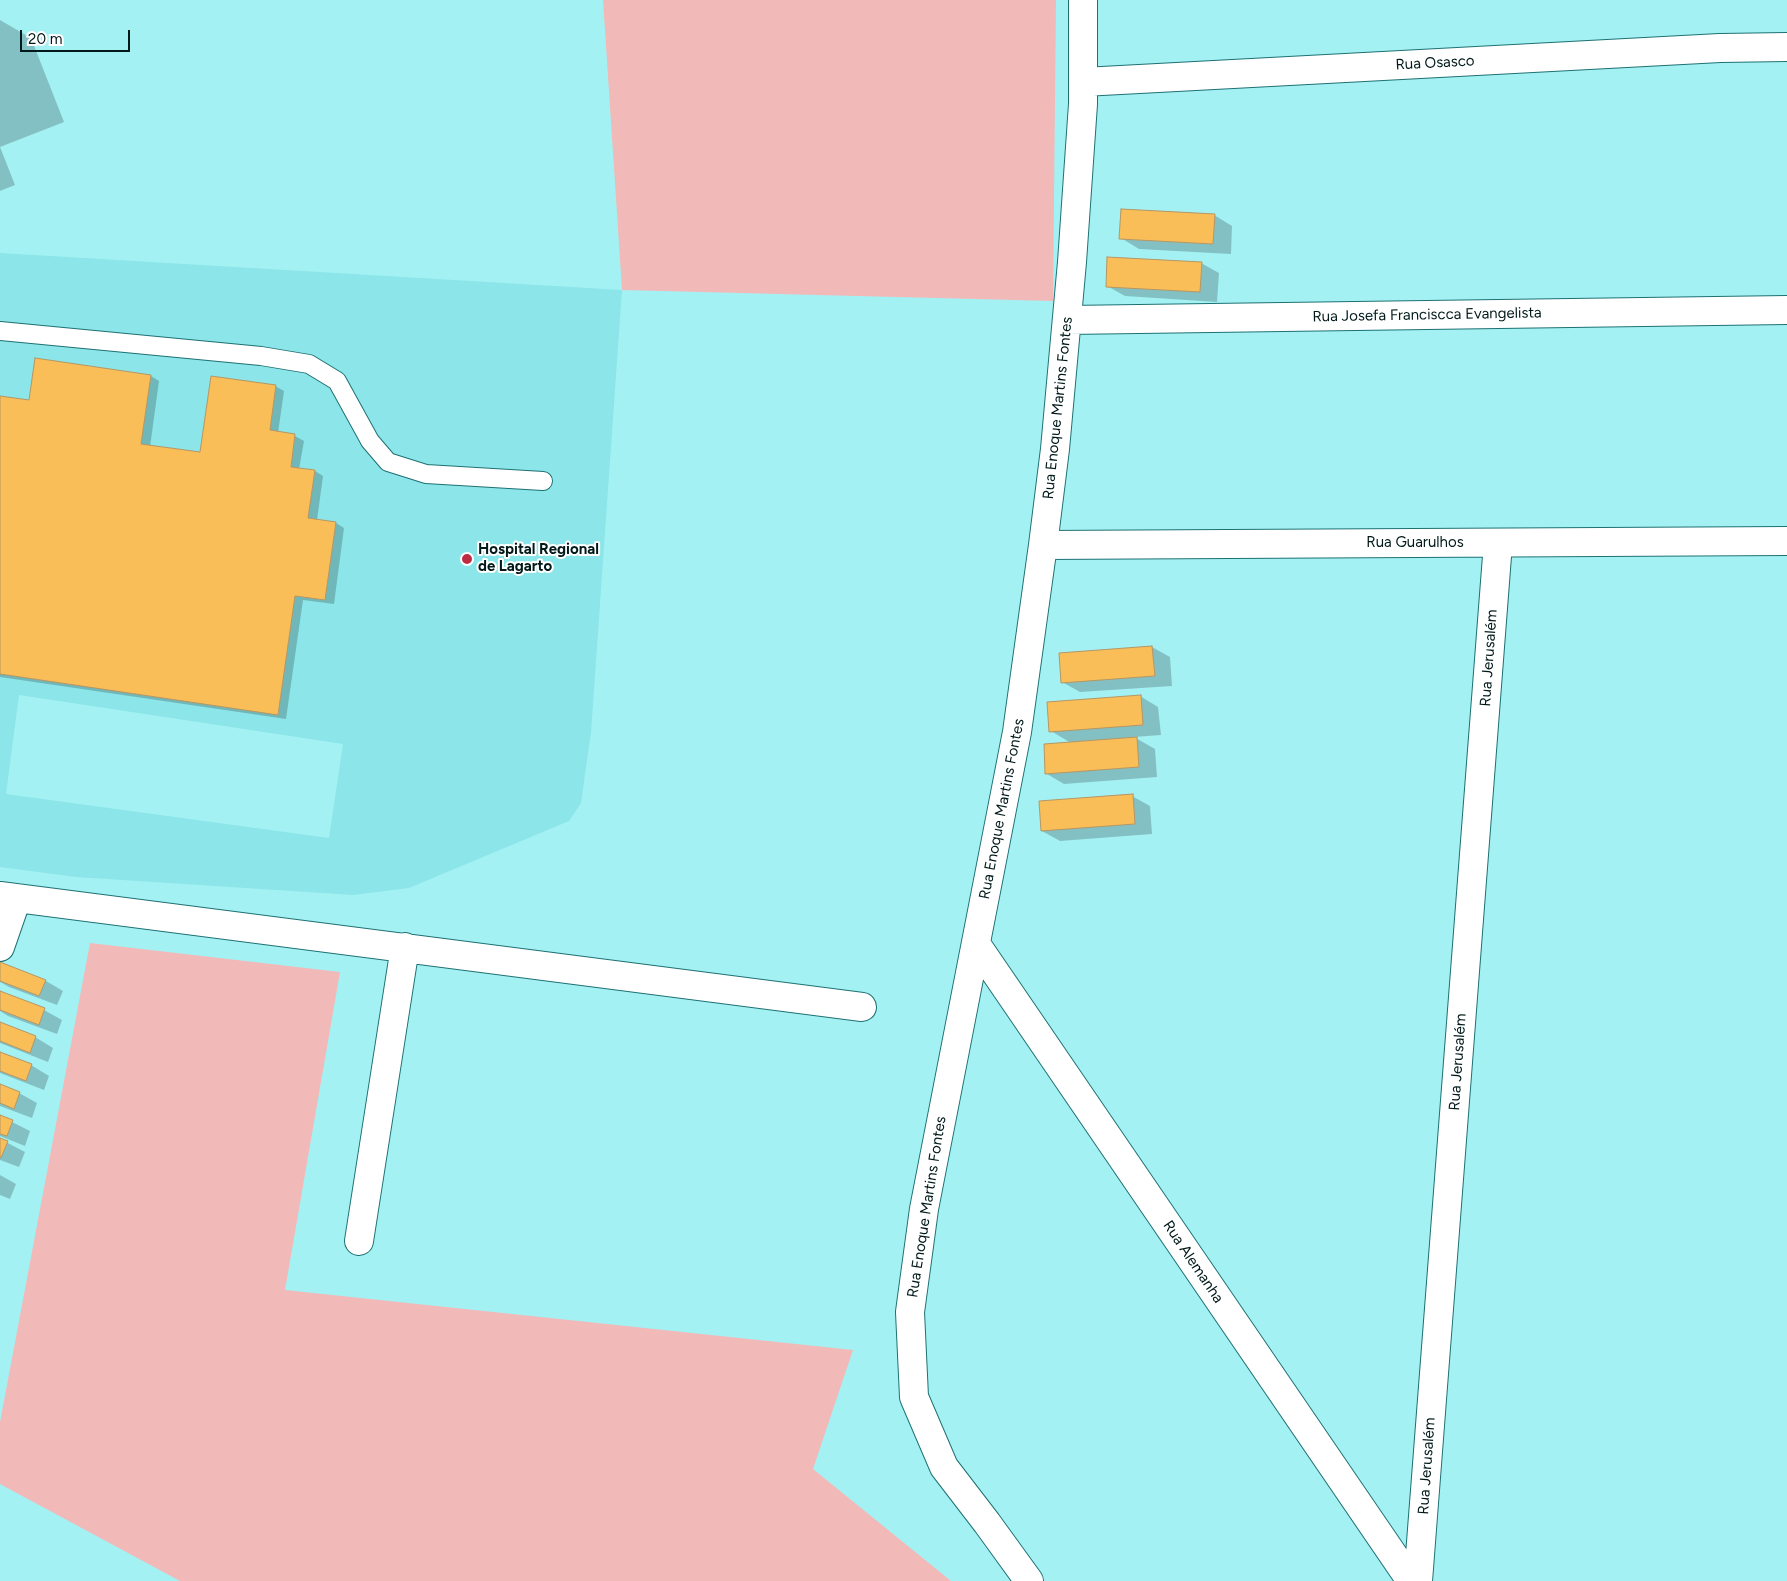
<!DOCTYPE html>
<html>
<head>
<meta charset="utf-8">
<style>
  body { margin:0 }
  #map { position:relative; width:1787px; height:1581px; overflow:hidden; background:#a4f1f4; font-family:Figtree,sans-serif }
  canvas { display:block }
  .scale { position:absolute; left:20px; top:30px; width:110px; height:22px; box-sizing:border-box; border:2px solid #021919; border-top:0; padding-left:6px; font-size:15px; line-height:18px; white-space:nowrap; color:#021919; -webkit-text-stroke:4px #fff; paint-order:stroke }
</style>
</head>
<body>
<div id="map">
<canvas width="1787" height="1581"></canvas>
<div class="scale">20 m</div>
</div>
<script>
const ctx = document.querySelector('canvas').getContext('2d');
ctx.lineJoin = 'round';
function fillPath(path, color) { ctx.fillStyle = color; ctx.fill(path, 'evenodd'); }
const shape = rows => new Path2D(rows.map(r => 'M' + r).join(''));
function stroke(path, color, width, dash) { ctx.strokeStyle = color; ctx.lineWidth = width; ctx.lineCap = dash ? 'butt' : 'round'; ctx.setLineDash(dash || []); ctx.stroke(path); }
function write(font, color, halo, rows, align = 'center') {
  ctx.font = font + ' Figtree,sans-serif'; ctx.lineWidth = 4; ctx.setLineDash([]); ctx.textBaseline = 'middle'; ctx.strokeStyle = halo; ctx.fillStyle = color; for (const [text, x, y, turn = 0] of rows) {
    ctx.save(); ctx.translate(x, y); ctx.rotate((+turn || 0) * Math.PI / 180); ctx.textAlign = isNaN(turn) ? turn : align; if (halo) ctx.strokeText(text, 0, 0); ctx.fillText(text, 0, 0); ctx.restore();
  }
}
const built = shape([
  [0,253,622,290,591,732,581,803,569,821,409,888,353,895,76,877,0,867,0,674,278,715,295,596,325,600,336,522,308,518,315,470,291,467,295,435,270,430,275,385,211,376,200,452,141,444,151,375,36,358,29,400,0,396],
  [19,695,343,744,329,838,6,794]
]);
const green = shape([
  [603,0,1056,0,1053,301,622,290],
  [90,943,340,972,285,1290,853,1350,813,1469,951,1581,180,1581,0,1484,0,1422]
]);
const shadow = shape([
  [0,20,31,38,64,122,0,147,15,185,0,191],
  [1214,215,1232,226,1231,254,1139,249,1121,238],
  [1201,263,1219,273,1217,302,1125,296,1107,286],
  [151,376,159,381,150,447,201,454,275,386,284,391,278,433,295,436,304,441,299,469,315,471,323,476,317,520,336,523,344,528,334,604,303,600,286,719,0,677,0,397,31,402],
  [1152,647,1170,657,1172,686,1080,692,1062,682],
  [1140,696,1158,707,1161,735,1134,737,1155,749,1157,777,1064,784,1047,774,1071,743,1051,731],
  [1132,796,1150,806,1152,834,1060,841,1042,831],
  [0,963,46,981,63,991,57,1005,9,987,0,982],
  [0,993,44,1010,62,1020,57,1034,8,1016,0,1011],
  [0,1024,35,1037,53,1048,48,1062,0,1043],
  [0,1053,31,1065,49,1076,44,1090,0,1073],
  [0,1086,19,1093,37,1103,32,1118,0,1106],
  [0,1116,30,1131,25,1146,0,1136],
  [0,1139,25,1152,19,1167,0,1160],
  [0,1175,16,1184,10,1199,0,1195]
]);
const building = shape([
  [1121,209,1215,214,1213,244,1119,239,1121,209],
  [1107,257,1202,262,1200,292,1106,287,1107,257],
  [35,358,151,375,141,444,200,452,211,376,276,385,270,430,295,434,291,467,315,470,308,518,336,522,325,600,295,596,278,715,0,674,0,396,29,400,35,358],
  [1152,646,1155,676,1061,683,1059,653,1152,646],
  [1141,695,1143,725,1049,732,1047,702,1141,695],
  [1137,737,1139,767,1045,774,1044,744,1137,737],
  [1133,794,1135,824,1041,831,1039,801,1133,794],
  [0,962,46,980,39,996,0,981,0,962],
  [0,991,45,1008,39,1025,0,1010,0,991],
  [0,1022,36,1036,30,1053,0,1041,0,1022],
  [0,1052,32,1064,26,1081,0,1071,0,1052],
  [0,1084,20,1092,14,1109,0,1103,0,1084],
  [0,1115,13,1120,7,1136,0,1134,0,1115],
  [0,1138,8,1141,1,1158,0,1157,0,1138]
]);
const service = shape([
  [0,331,261,356,309,364,337,381,370,441,388,462,426,474,543,481]
]);
const minor = shape([
  [1083,82,1720,48,1787,47],
  [1067,320,1787,310],
  [1043,545,1787,541],
  [0,896,862,1007],
  [976,944,1411,1581],
  [0,947,17,898],
  [359,1241,405,947],
  [1029,1581,987,1523,944,1467,914,1397,910,1312,924,1209,1017,732,1043,545,1055,449,1072,262,1083,104,1083,0],
  [1418,1581,1498,543]
]);
const markers = [
  [467,559,6,"#bd2c41"]
];
const streetNames = [
  ["Rua Osasco",1435,63,-3],
  ["Rua Josefa Franciscca Evangelista",1427,315,-1],
  ["Rua Enoque Martins Fontes",1058,408,-84],
  ["Rua Guarulhos",1415,543],
  ["Rua Jerusalém",1489,658,-86],
  ["Rua Enoque Martins Fontes",1002,809,-79],
  ["Rua Jerusalém",1458,1062,-86],
  ["Rua Enoque Martins Fontes",927,1207,-81],
  ["Rua Alemanha",1193,1262,56],
  ["Rua Jerusalém",1427,1466,-86]
];
const poiNames = [
  ["Hospital Regional",478,550],
  ["de Lagarto",478,567]
];
fillPath(built, '#8ce5e8');
fillPath(green, '#f2b9b9');
fillPath(shadow, '#0003');
fillPath(building, '#f9be58');
stroke(building, '#b59664', 1);
stroke(service, '#1e7173', 20);
stroke(minor, '#1e7173', 30);
stroke(service, '#fff', 18);
stroke(minor, '#fff', 28);
for (const [x, y, r, color] of markers) { const dot = new Path2D(); dot.arc(x, y, r, 0, 2 * Math.PI); ctx.fillStyle = color; ctx.fill(dot); stroke(dot, '#fff', 2); }
write('15px', '#021919', '#fff', streetNames);
write('bold 15px', '#021919', '#fff', poiNames, 'left');
</script>
</body>
</html>
